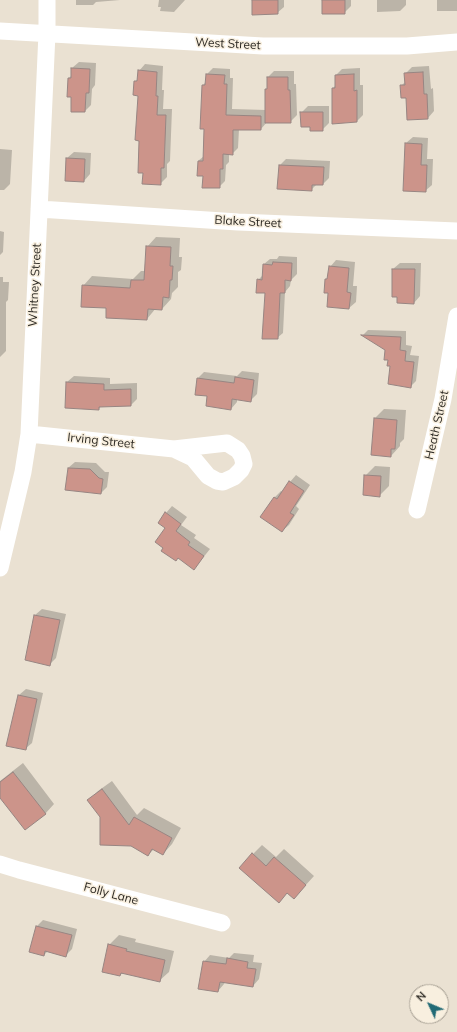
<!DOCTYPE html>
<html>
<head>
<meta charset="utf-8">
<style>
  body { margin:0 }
  #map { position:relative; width:457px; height:1032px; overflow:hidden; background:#eae1d2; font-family:Mulish,sans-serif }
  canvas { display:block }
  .north { position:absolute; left:409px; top:984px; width:40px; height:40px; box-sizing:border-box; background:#f8efdf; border:1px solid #a69f93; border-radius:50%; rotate:314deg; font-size:11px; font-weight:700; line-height:16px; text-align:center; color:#2b2822 }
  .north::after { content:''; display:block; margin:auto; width:14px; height:18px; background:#216a75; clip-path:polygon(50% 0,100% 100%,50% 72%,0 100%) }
</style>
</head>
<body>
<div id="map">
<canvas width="457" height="1032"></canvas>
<div class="north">N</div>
</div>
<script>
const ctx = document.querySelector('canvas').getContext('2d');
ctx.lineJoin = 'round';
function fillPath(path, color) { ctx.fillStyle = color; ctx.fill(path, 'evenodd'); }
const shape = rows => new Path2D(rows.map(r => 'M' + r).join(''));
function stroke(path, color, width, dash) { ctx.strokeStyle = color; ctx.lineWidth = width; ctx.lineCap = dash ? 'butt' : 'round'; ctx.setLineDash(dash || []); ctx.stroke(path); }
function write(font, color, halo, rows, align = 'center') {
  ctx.font = font + ' Mulish,sans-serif'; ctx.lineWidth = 3; ctx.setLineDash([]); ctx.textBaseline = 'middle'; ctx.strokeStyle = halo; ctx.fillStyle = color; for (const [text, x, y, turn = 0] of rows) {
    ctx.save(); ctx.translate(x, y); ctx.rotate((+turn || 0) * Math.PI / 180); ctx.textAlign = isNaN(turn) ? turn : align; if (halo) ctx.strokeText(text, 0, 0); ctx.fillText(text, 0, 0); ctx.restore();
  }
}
const shadow = shape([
  [76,0,120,0,96,2,93,5,76,5],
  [159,0,185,0,174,12,160,11,161,7,158,7],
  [253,0,284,0,284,7,277,13],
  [323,0,351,0,351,6,344,13],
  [377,0,406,0,406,5,400,11,377,12],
  [437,0,457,0,457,11,437,11],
  [79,62,96,63,95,85,92,89,91,105,85,111,72,96,69,78,72,75,72,68],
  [145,64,163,66,162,90,164,90,163,109,172,109,170,161,167,164,167,177,160,184,144,172,140,140,139,95,135,82,138,79,139,71],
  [429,66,431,89,433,88,434,111,428,118,401,86,406,81,405,74,412,67],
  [213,68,230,69,230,78,233,78,232,109,266,110,266,90,268,87,268,77,274,71,294,71,294,84,296,84,297,115,290,122,267,122,261,129,239,129,238,148,232,154,229,154,229,162,226,165,225,181,219,187,204,175,198,161,204,156,205,128,203,85,206,82,207,74],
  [360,68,360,85,363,85,363,115,357,121,333,88,336,85,336,75,342,69],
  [308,106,329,106,329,123,322,130,311,126,301,113],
  [413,137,428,138,427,159,433,159,432,185,425,191,406,143],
  [0,149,12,150,10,184,4,190,0,190],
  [74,152,91,153,90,174,84,181,67,158],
  [286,159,330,161,329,178,323,184,317,184,311,190,280,165],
  [0,231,4,232,3,252,0,255],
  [156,237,180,238,179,257,182,257,181,270,178,272,178,287,172,293,171,299,162,309,156,308,147,319,108,307,83,286,92,276,133,279,141,271,145,271,147,247],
  [279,256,297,257,297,274,291,280,290,286,285,292,283,333,277,338,266,292,258,280,264,274,264,264,270,259,277,259],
  [336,260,355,262,353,286,357,286,356,302,349,308,329,292,326,279,329,277,330,267],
  [400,263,421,263,420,296,414,303,393,269],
  [0,277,3,277,3,282,9,282,8,300,6,302,6,351,0,357],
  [368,330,406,331,406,345,412,346,410,355,419,356,416,381,410,387,391,365,386,349,363,335],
  [242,371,259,373,257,394,250,401,237,399,237,402,231,409,208,395,198,378,204,372,237,376],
  [74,376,110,378,110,384,137,383,137,399,131,405,101,406,99,409,67,382],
  [384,409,406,410,404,439,400,443,400,446,391,456,375,418],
  [75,462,96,463,105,472,109,472,107,487,101,493,68,468],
  [375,466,390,467,389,486,379,496,365,476],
  [296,475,310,485,296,506,299,509,289,525,282,531,274,498,281,491,283,492,290,482],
  [172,506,187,517,181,525,196,535,194,538,210,549,194,569,179,557,176,560,164,548,166,528,166,513],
  [42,609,66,614,56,658,50,664,35,615],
  [26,689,43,693,32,743,25,749,8,745,19,695],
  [23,763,54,804,45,814,1,797,0,798,0,781],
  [112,781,137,815,144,808,181,828,172,844,163,854,154,849,148,855,101,817,89,801,98,791],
  [262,845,276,857,284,849,314,876,294,898,288,892,279,902,253,854],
  [43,920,77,929,72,949,66,955,48,951,44,955,30,951,37,926],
  [119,935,136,939,135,942,174,951,169,972,159,981,123,973,120,975,109,945],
  [234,953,254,955,253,962,262,963,259,979,253,986,225,982,224,984,218,991,204,962,210,955,229,958]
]);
const building = shape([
  [252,0,278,0,278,14,252,15,252,0],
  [322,0,345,0,345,14,322,14,322,0],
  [71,68,90,69,89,93,86,93,85,112,71,112,71,97,67,97,68,78,71,78,71,68],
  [138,70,157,72,156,96,158,96,157,115,166,115,164,168,161,168,161,185,142,184,143,173,138,173,139,141,135,140,138,96,133,95,134,81,137,81,138,70],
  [423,72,424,94,427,94,428,119,407,120,406,98,401,98,400,85,405,85,404,73,423,72],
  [206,74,225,75,224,84,227,84,226,115,261,116,261,130,233,130,233,155,223,154,223,169,220,169,220,188,202,188,203,176,197,176,198,161,203,161,204,129,200,129,202,85,205,85,206,74],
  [354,74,354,91,357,90,357,122,332,124,332,88,335,88,335,75,354,74],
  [267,77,288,77,288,90,290,90,291,123,265,123,265,89,267,89,267,77],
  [300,112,323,112,323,131,310,131,310,127,301,127,300,112],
  [405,143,422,144,421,165,427,165,426,192,403,191,405,143],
  [66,158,85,159,84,182,65,181,66,158],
  [279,165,324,167,323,185,312,185,312,191,277,189,279,165],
  [146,246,171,247,170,266,173,266,172,280,170,280,169,298,163,297,162,310,148,309,147,320,106,318,106,308,81,307,82,285,130,288,131,280,144,280,146,246],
  [273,262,292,263,291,281,285,280,285,293,280,293,278,339,262,339,265,293,256,293,257,279,262,280,263,264,272,265,273,262],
  [329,266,349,268,347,292,351,293,349,309,327,307,328,293,324,293,325,279,327,279,329,266],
  [392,269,415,269,414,304,397,303,397,297,392,297,392,269],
  [361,335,401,337,400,350,406,351,405,361,414,362,411,388,388,384,390,366,387,366,388,360,384,360,385,350,361,335],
  [235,377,254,380,251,402,232,399,231,410,206,406,207,396,195,395,197,378,234,383,235,377],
  [66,382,104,384,104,390,131,389,131,406,99,407,99,410,65,408,66,382],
  [374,418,397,420,395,449,391,449,391,457,371,455,374,418],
  [68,468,90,469,99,478,103,479,101,494,65,490,68,468],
  [364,475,381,476,380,497,363,495,364,475],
  [289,481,304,491,290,513,294,515,282,532,260,517,274,497,277,499,289,481],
  [165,512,181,524,176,531,190,542,188,545,204,556,194,570,178,558,176,561,161,551,163,548,155,542,165,528,158,523,165,512],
  [34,615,60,620,50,666,25,660,34,615],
  [18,695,37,699,26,750,6,746,18,695],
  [13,772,46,814,25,830,0,798,0,782,13,772],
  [102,789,129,825,134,817,172,838,163,855,152,849,148,856,131,846,100,845,100,817,87,800,102,789],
  [252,853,266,866,274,857,306,885,294,899,287,893,279,903,239,868,252,853],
  [36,926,72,935,66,957,45,951,44,956,29,952,36,926],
  [108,944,127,949,126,951,165,960,160,982,121,973,120,976,102,972,108,944],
  [227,958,248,962,247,968,256,969,253,987,220,982,218,992,198,989,203,961,226,964,227,958]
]);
const minor = shape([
  [0,31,263,46,407,46,457,42],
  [39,209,238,222,457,231],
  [29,434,174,449,193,458,208,476,217,481,223,482,234,477,241,470,244,464,242,456,238,450,227,443,174,449],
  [417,510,443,399,457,316],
  [0,568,23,472,29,434,47,33,47,0],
  [0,864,19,870,222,923]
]);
const streetNames = [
  ["West Street",228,44,3],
  ["Blake Street",248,222,3],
  ["Whitney Street",35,285,-87],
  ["Heath Street",437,425,-77],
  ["Irving Street",101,441,6],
  ["Folly Lane",111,894,15]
];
fillPath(shadow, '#0003');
fillPath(building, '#cc948a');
stroke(building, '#978582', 1);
stroke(minor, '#fff', 17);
write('12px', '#2b2822', '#f8efdf', streetNames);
</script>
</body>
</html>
